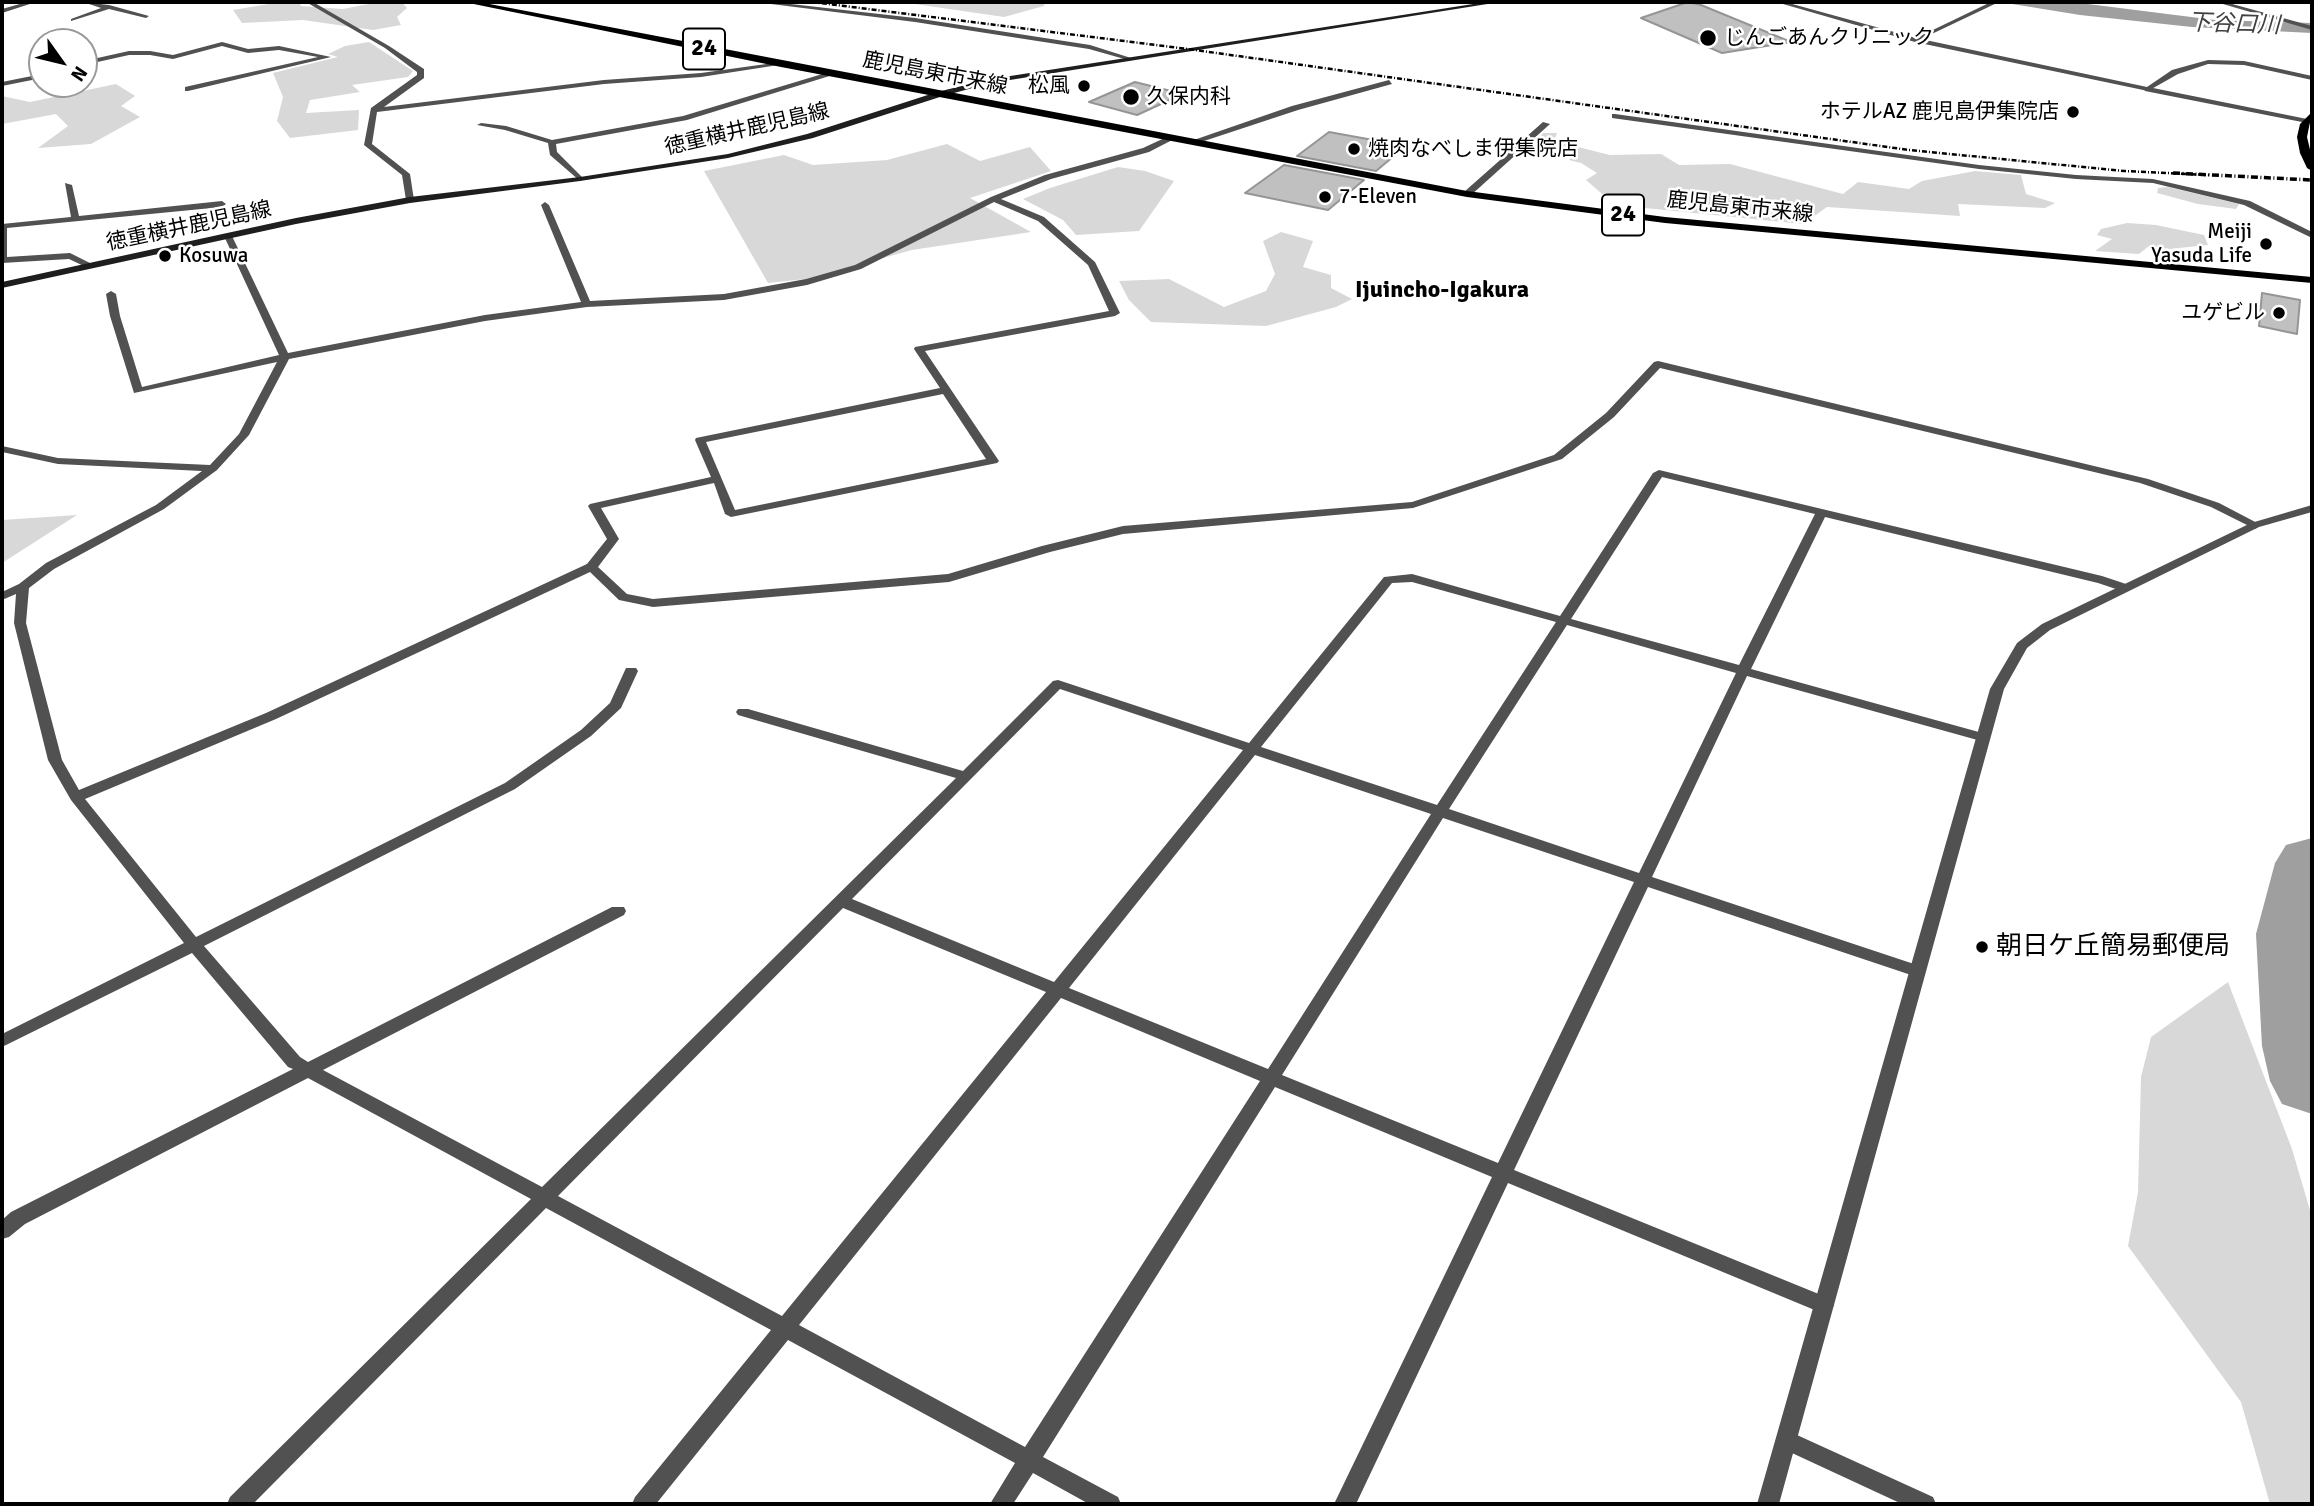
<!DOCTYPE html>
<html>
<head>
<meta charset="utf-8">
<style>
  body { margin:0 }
  #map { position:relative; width:2314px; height:1506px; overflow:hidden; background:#fff; font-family:Signika,sans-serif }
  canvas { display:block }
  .frame { position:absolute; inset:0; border:4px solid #000; pointer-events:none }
  .north { position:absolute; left:28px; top:28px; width:70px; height:70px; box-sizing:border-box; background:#fff; border:2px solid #999; border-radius:50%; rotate:124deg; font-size:19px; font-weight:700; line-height:28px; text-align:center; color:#000 }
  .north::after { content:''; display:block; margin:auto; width:24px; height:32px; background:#000; clip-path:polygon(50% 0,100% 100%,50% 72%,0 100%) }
</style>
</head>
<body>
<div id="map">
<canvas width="2314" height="1506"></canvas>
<div class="frame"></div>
<div class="north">N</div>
</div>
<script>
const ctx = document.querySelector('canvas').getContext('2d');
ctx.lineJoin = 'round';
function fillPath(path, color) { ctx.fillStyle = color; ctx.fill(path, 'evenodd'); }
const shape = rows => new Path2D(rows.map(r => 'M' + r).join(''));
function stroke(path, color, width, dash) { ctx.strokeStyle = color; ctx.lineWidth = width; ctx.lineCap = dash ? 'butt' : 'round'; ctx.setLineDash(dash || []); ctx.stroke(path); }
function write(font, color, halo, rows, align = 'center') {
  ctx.font = font + ' Signika,"Noto Sans JP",sans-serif'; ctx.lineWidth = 5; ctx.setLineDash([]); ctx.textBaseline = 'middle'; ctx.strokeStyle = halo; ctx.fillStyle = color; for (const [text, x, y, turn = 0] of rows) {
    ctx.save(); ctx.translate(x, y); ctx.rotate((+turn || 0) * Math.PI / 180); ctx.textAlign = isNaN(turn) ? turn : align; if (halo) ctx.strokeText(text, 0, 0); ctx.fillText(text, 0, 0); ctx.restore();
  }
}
const green = shape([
  [281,2,299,2,301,6,343,9,379,2,402,2,407,8,397,17,401,25,373,30,303,20,242,23,233,10],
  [901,2,1045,2,1044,6,1004,17],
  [369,42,413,71,408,77,352,85,360,92,310,100,306,113,359,110,358,130,290,138,277,121,283,97,273,73,338,57,328,54,345,46],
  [116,84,135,96,121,106,140,117,91,144,38,148,68,126,56,114,2,124,2,96,30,102],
  [1543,133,1557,133,1554,141,1610,155,1661,154,1679,165,1730,164,1843,194,1858,182,1909,189,1922,181,1975,171,2021,175,2026,194,2055,203,2045,208,1958,204,1960,216,1827,207,1803,224,1615,205,1586,180,1597,173,1581,163,1569,160,1575,152,1537,142],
  [947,144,980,161,1030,147,1051,171,970,198,1031,232,912,250,806,279,768,283,704,171,784,155,813,165,887,160],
  [1118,167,1145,171,1174,181,1139,231,1076,235,1063,220,1023,199,1050,188],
  [2168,187,2239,204,2236,209,2198,204,2157,193,2158,188],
  [2127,223,2156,225,2204,235,2208,245,2169,249,2149,246,2139,254,2095,251,2112,239,2097,235,2101,229],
  [1281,232,1313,241,1303,267,1331,275,1331,288,1352,299,1336,307,1266,326,1151,322,1129,300,1119,281,1169,279,1224,307,1266,291,1275,274,1263,241],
  [77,515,2,563,2,520],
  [2228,982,2292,1149,2312,1217,2312,1504,2270,1504,2241,1402,2128,1246,2138,1192,2141,1077,2151,1037]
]);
const water = shape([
  [2000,2,2072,2,2215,20,2312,23,2312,33,2192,27,2080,15]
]);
const river = shape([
  [2312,838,2312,1114,2282,1104,2270,1081,2262,1046,2256,934,2275,863,2286,845,2312,838]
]);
const building = shape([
  [1688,2,1701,5,1791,42,1722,53,1641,18,1688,2],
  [1135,82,1183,94,1137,115,1089,102,1135,82],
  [1329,132,1406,146,1376,171,1297,156,1329,132],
  [1284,165,1364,180,1328,210,1245,193,1284,165],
  [2262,293,2300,300,2297,334,2259,326,2262,293]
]);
const minor = shape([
  [27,2,36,2,2,13,2,9,27,2],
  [83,2,109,5,149,16,146,18,109,9,71,21,71,19,101,8,83,2],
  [306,2,313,2,389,46,424,69,424,78,384,107,604,80,701,73,781,62,785,64,701,77,604,84,377,112,372,144,410,174,414,200,410,203,406,200,402,175,364,145,371,108,417,75,417,72,385,48,306,2],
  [755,2,773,2,915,18,1090,45,1131,58,1128,60,1089,49,915,22,755,2],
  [1991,2,1999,2,1917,41,1912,40,1991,2],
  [222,42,248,49,279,46,331,57,188,91,185,91,185,87,318,57,279,50,248,53,222,46,173,59,150,55,129,55,84,65,84,61,129,51,150,51,173,55,222,42],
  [829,72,836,74,687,120,556,144,557,152,584,179,580,181,550,155,548,143,505,130,477,125,481,123,506,126,552,140,683,116,829,72],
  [42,74,42,78,2,86,2,82,42,74],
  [1389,80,1392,84,1298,110,1198,143,1191,141,1292,106,1389,80],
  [2148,87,2312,120,2312,124,2145,91,2144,89,2148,87],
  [1615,114,1979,165,2076,175,2153,179,2250,201,2312,232,2312,238,2244,205,2153,183,2076,179,1979,169,1612,118,1612,114,1615,114],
  [1543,122,1550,124,1470,196,1464,196,1464,192,1543,122],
  [1171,135,1178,137,1149,152,1051,179,1001,199,1044,217,1095,262,1120,313,1115,316,925,351,999,461,997,463,731,517,725,514,714,483,601,508,619,539,598,567,627,594,653,599,948,574,1042,546,1123,526,1412,502,1554,455,1606,413,1654,362,1658,361,2148,479,2219,503,2261,525,2255,529,2211,507,2140,483,1660,368,1614,417,1562,459,1413,508,1123,534,1050,552,949,582,653,607,619,600,590,572,276,719,85,799,196,937,505,783,581,730,610,703,626,668,636,668,638,671,621,708,591,736,515,789,204,946,300,1057,308,1062,612,907,624,907,626,911,624,915,323,1070,542,1187,956,778,738,715,736,712,738,709,748,709,963,771,1053,681,1058,680,1249,743,1384,577,1412,574,1560,616,1653,473,1659,470,2102,576,2126,584,2128,587,2122,591,2098,583,1825,517,1751,669,1986,734,1988,737,1981,741,1747,676,1652,877,1923,967,1925,971,1923,975,1911,975,1648,887,1514,1170,1831,1299,1834,1305,1831,1311,1824,1314,1817,1311,1508,1183,1356,1504,1334,1504,1492,1177,1275,1087,1043,1457,1118,1497,1121,1504,1089,1504,1033,1473,1013,1504,990,1504,1015,1463,788,1340,656,1504,632,1504,635,1497,771,1330,546,1208,253,1504,227,1504,230,1497,531,1199,308,1078,25,1224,9,1237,2,1239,2,1220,11,1212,293,1069,288,1067,192,953,2,1047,2,1034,184,943,71,800,48,760,14,623,16,594,2,600,2,592,19,584,46,563,156,505,202,471,58,464,2,452,2,446,58,458,210,465,239,434,277,362,134,393,110,316,106,294,111,291,116,294,120,316,142,387,279,355,224,236,228,233,232,236,288,353,485,315,581,302,541,205,545,202,549,205,590,301,724,294,806,279,855,265,991,197,1045,175,1143,148,1171,135],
  [994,202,1038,221,1088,265,1109,311,915,347,914,349,940,388,696,438,695,440,711,477,590,504,588,506,607,539,587,564,266,713,79,790,62,760,26,623,29,588,54,569,164,509,217,470,249,435,289,359,485,321,587,307,724,300,807,285,861,269,994,202],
  [943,394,986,459,735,510,706,442,943,394],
  [1662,477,1815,514,1739,665,1571,619,1662,477],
  [1412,582,1556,622,1437,805,1261,747,1392,583,1412,582],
  [1567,625,1736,673,1639,873,1449,809,1567,625],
  [1060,689,1243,750,1054,982,852,899,1060,689],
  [1255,755,1431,814,1268,1069,1069,988,1255,755],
  [1443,818,1634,882,1498,1163,1282,1075,1443,818],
  [843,908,1046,992,782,1316,558,1196,843,908],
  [1061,998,1260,1081,1025,1447,799,1325,1061,998],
  [65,183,72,185,79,216,222,201,226,204,222,207,7,228,7,257,70,253,96,266,88,268,69,259,2,263,2,224,71,217,65,183],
  [1786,1430,1933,1497,1936,1504,1902,1504,1779,1447,1776,1440,1779,1433,1786,1430]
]);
const tertiary = shape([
  [1776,2,1785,2,1916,38,2147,87,2172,70,2208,60,2244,61,2312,76,2312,80,2244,65,2208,64,2178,74,2148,91,1915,42,1776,2],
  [2216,2,2225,2,2312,26,2312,30,2216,2],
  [2312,505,2312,512,2259,527,2050,630,2027,648,2004,689,1779,1504,1757,1504,1990,689,2017,643,2042,624,2251,523,2312,505]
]);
const secondary = shape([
  [1486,2,1500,2,991,83,943,96,813,138,728,158,580,181,410,203,296,224,2,288,2,282,296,218,410,197,580,177,728,154,807,134,937,92,991,79,1486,2]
]);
const primary = shape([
  [464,2,479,2,1467,191,1665,217,2312,277,2312,283,1665,223,1467,197,781,67,464,2],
  [2312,112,2307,137,2312,158,2312,171,2307,168,2300,153,2297,137,2300,124,2312,112]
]);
const railFar1 = shape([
  [812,2,1188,49,1909,150,2124,171,2209,175]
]);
const rail = shape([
  [2173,173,2312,180]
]);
const markers = [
  [1708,38,9,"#000"],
  [1084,86,7,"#000"],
  [1131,97,9,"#000"],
  [2073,112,7,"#000"],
  [1354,149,7,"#000"],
  [1325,197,7,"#000"],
  [2266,244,7,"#000"],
  [165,256,7,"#000"],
  [2279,313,7,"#000"],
  [1982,947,7,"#000"]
];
const farPoinames = [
  ["じんごあんクリニック",1724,38],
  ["松風",1070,86,"right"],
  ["久保内科",1147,97],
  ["ホテルAZ 鹿児島伊集院店",2059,112,"right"],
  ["焼肉なべしま伊集院店",1368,149],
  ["7-Eleven",1339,197],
  ["Meiji",2252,232,"right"],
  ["Yasuda Life",2252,256,"right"],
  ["Kosuwa",179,256],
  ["ユゲビル",2265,313,"right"]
];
const farStreetnames = [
  ["鹿児島東市来線",935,74,11],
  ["徳重横井鹿児島線",747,130,-13],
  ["鹿児島東市来線",1740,208,6],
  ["徳重横井鹿児島線",189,227,-12]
];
const farWaternames = [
  ["下谷口川",2234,25,2]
];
const shields = [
  [704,49,42],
  [1623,215,42]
];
const shieldNames = [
  ["24",704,49],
  ["24",1623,215]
];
const farQuarternames = [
  ["Ijuincho-Igakura",1442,291]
];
const poiNames = [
  ["朝日ケ丘簡易郵便局",1996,947]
];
fillPath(green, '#d8d8d8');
fillPath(water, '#9f9f9f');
fillPath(river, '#9f9f9f');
fillPath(building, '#c0c0c0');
stroke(building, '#959595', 2);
fillPath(minor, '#515151');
fillPath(tertiary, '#515151');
fillPath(secondary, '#1e1e1e');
fillPath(primary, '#000');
stroke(railFar1, '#000', 2.5, [5, 2, 1, 2]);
stroke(rail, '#000', 3.5, [7, 2.5, 1, 2.5]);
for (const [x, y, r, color] of markers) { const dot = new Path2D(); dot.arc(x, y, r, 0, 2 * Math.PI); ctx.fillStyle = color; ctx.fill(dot); stroke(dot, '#fff', 2.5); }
write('21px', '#000', '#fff', farPoinames, 'left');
write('21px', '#000', '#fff', farStreetnames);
write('italic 23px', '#404040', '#fff', farWaternames);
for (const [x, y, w] of shields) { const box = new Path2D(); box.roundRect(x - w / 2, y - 20.5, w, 41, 5); ctx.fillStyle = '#fff'; ctx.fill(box); stroke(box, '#000', 2); }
write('bold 24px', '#000', null, shieldNames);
write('bold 24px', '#000', '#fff', farQuarternames);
write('26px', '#000', '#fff', poiNames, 'left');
</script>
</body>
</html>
